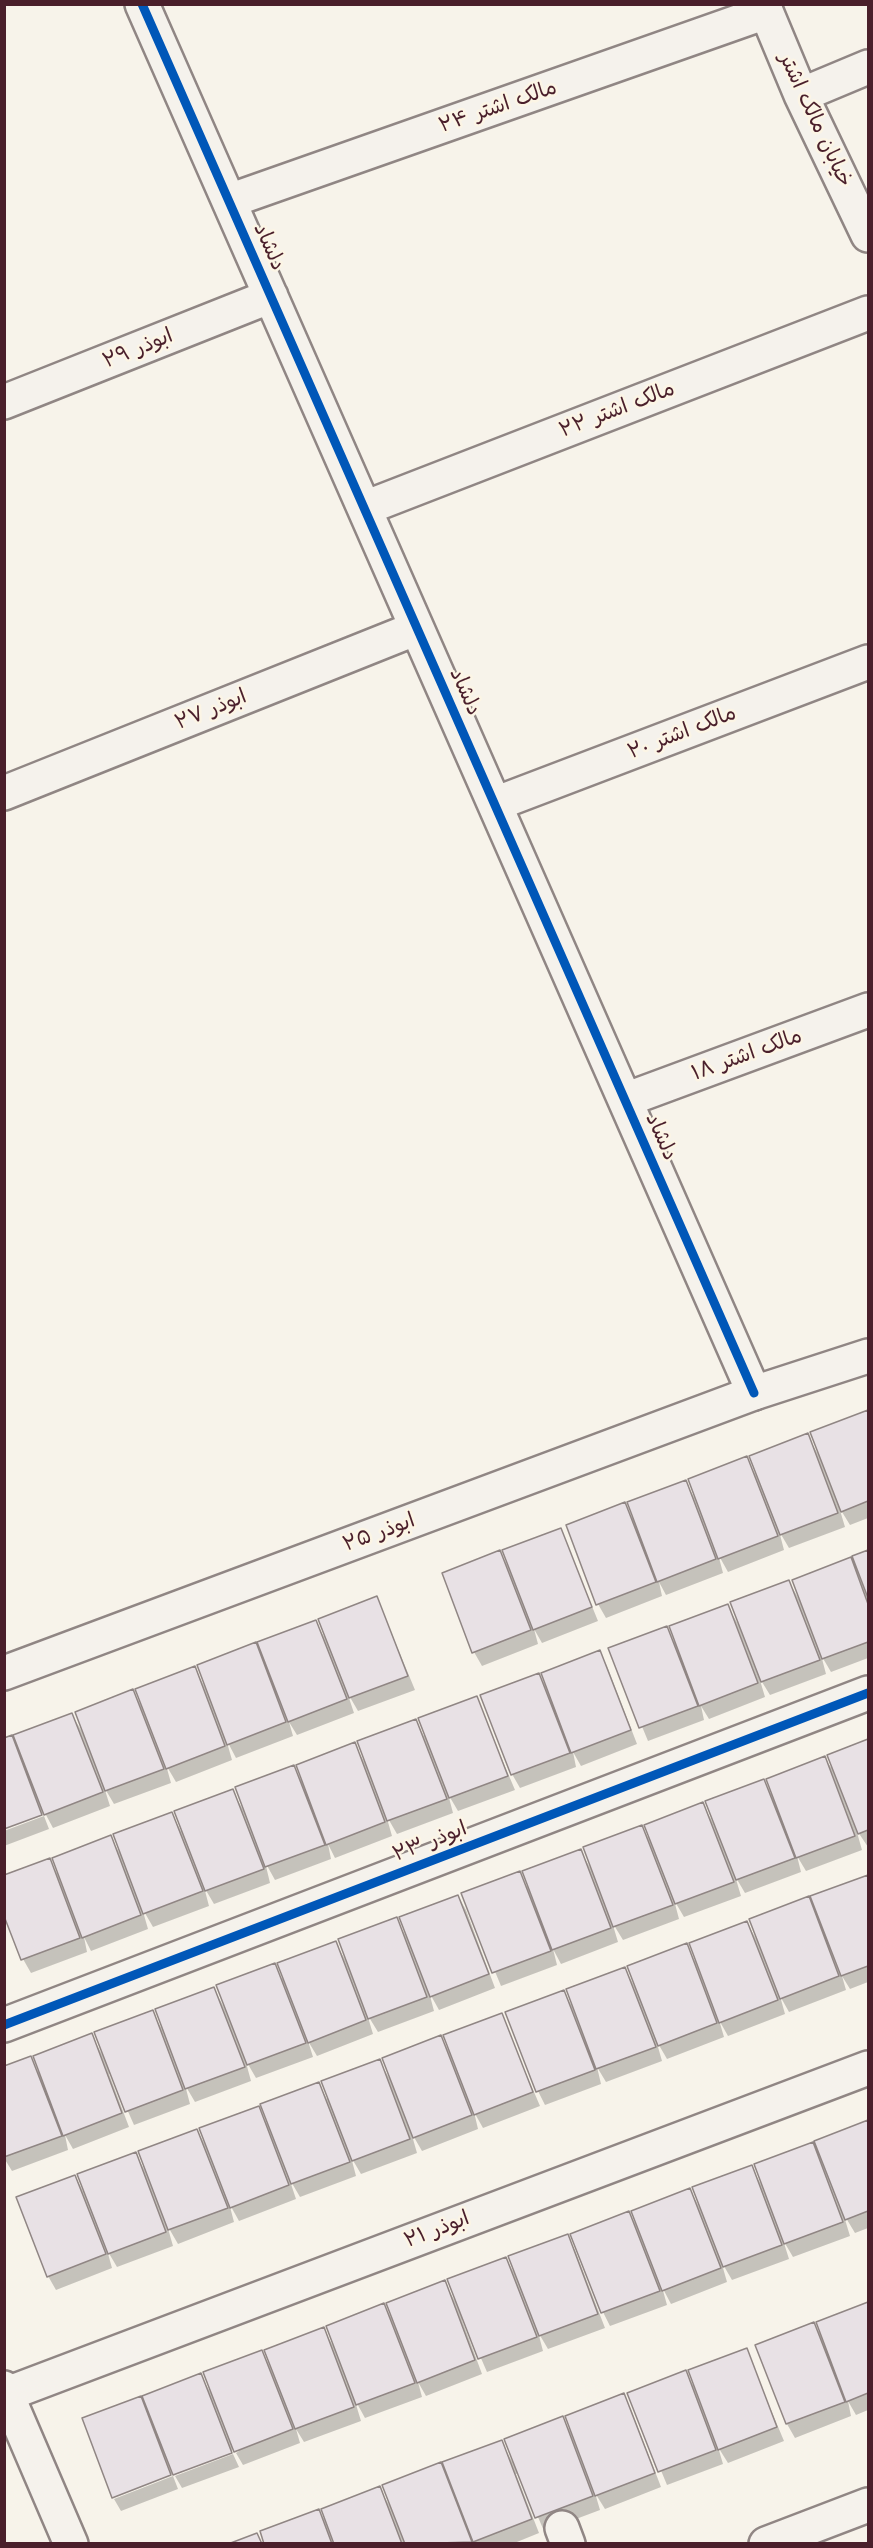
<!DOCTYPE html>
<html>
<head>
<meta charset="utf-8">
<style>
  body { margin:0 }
  #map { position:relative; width:873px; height:2548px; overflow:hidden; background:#f7f3ea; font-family:"Shantell Sans",sans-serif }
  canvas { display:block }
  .frame { position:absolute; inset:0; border:6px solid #4a1f2b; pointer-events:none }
</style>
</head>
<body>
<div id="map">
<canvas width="873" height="2548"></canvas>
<div class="frame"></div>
</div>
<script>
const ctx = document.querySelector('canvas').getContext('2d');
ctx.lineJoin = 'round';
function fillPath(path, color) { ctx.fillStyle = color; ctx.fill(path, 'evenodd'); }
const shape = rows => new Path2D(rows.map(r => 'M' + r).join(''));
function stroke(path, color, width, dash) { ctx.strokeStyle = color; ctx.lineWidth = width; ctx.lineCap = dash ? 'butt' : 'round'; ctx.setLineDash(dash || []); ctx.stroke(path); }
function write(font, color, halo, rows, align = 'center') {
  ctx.font = font + ' "Shantell Sans","Playpen Sans Arabic",sans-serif'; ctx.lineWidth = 5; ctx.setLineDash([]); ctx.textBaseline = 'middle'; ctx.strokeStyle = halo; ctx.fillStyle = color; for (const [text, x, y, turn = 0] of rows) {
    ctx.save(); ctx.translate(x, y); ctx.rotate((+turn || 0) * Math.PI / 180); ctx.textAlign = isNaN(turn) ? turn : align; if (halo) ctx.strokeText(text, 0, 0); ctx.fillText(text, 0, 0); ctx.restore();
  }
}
const shadow = shape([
  [868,1411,868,1518,850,1525,839,1507,845,1527,789,1548,779,1531,784,1550,728,1572,718,1554,723,1573,666,1595,659,1582,662,1596,606,1618,598,1604,625,1504,632,1518,685,1482,696,1500,746,1458,756,1475,807,1435,818,1454,812,1433],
  [561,1530,598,1621,542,1643,534,1629,538,1644,482,1666,474,1652,500,1552,508,1566],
  [868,1551,868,1658,831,1672,821,1655,826,1674,770,1695,759,1677,765,1697,709,1719,701,1706,704,1720,648,1741,610,1649,667,1628,674,1642,727,1605,738,1624,789,1582,799,1599,850,1559,860,1576,854,1556],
  [377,1598,415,1690,358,1711,347,1692,354,1713,297,1735,289,1722,293,1736,236,1758,226,1739,232,1760,176,1782,166,1765,171,1783,114,1804,104,1787,110,1806,53,1828,46,1815,50,1813,49,1811,4,1828,11,1737,19,1750,72,1715,83,1733,133,1691,142,1707,194,1668,205,1687,255,1644,263,1658,315,1622,327,1641],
  [600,1652,607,1666,637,1744,581,1766,573,1752,576,1767,520,1788,512,1774,539,1675,547,1688],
  [476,1698,515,1790,458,1811,448,1794,453,1813,397,1834,386,1815,392,1836,335,1858,328,1844,331,1859,275,1880,265,1862,270,1883,214,1904,204,1887,209,1906,153,1927,142,1908,148,1929,91,1951,84,1937,87,1952,31,1973,23,1959,49,1860,57,1873,110,1837,121,1855,172,1814,181,1831,232,1791,244,1811,294,1767,301,1780,354,1744,365,1763,416,1721,424,1736],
  [868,1741,868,1847,856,1829,862,1850,806,1871,797,1856,801,1872,745,1893,735,1876,741,1896,684,1917,674,1900,679,1919,623,1940,612,1922,618,1942,561,1964,553,1949,557,1965,501,1986,463,1894,520,1873,527,1887,580,1850,591,1869,642,1827,652,1844,702,1804,714,1824,764,1780,771,1794,824,1758,837,1775,829,1755],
  [44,1816,49,1829,4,1846,4,1831],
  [868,1876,868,1982,850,1989,842,1976,846,1990,789,2012,780,1996,785,2014,728,2036,719,2020,724,2037,667,2059,656,2040,662,2061,606,2082,597,2067,601,2084,545,2105,538,2091,564,1992,572,2006,625,1969,635,1987,686,1945,695,1961,747,1923,758,1942,808,1898,816,1912,812,1897],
  [458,1896,466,1910,495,1988,439,2010,429,1992,434,2011,378,2032,367,2014,373,2034,317,2056,308,2041,313,2057,256,2078,245,2059,251,2081,195,2102,185,2085,190,2104,134,2125,111,2073,109,2074,129,2127,73,2149,65,2135,68,2150,12,2171,4,2158,4,2068,30,2058,38,2072,91,2035,102,2054,152,2012,162,2029,214,1989,225,2009,274,1965,282,1979,335,1942,346,1961,396,1919,406,1936],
  [501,2015,540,2106,483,2128,474,2112,478,2129,422,2151,411,2132,417,2153,361,2174,351,2157,356,2176,300,2197,289,2178,296,2199,239,2221,229,2203,234,2222,178,2244,167,2225,173,2246,117,2267,107,2250,112,2268,56,2290,48,2276,75,2176,83,2191,135,2154,146,2172,197,2130,207,2148,258,2108,268,2125,319,2084,327,2099,379,2061,390,2079,441,2037,450,2053],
  [868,2122,868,2228,855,2233,843,2213,850,2236,793,2257,783,2240,789,2259,732,2280,721,2261,727,2282,671,2304,662,2287,667,2305,610,2326,603,2312,629,2213,637,2226,690,2190,700,2208,751,2167,761,2184,812,2144,822,2160,816,2142],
  [567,2236,575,2250,605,2328,548,2349,538,2332,543,2351,487,2372,464,2319,462,2320,482,2374,426,2396,418,2382,422,2397,365,2418,354,2398,361,2421,304,2442,296,2429,300,2443,243,2465,236,2453,239,2451,238,2449,232,2445,232,2451,113,2496,140,2397,148,2411,200,2375,211,2393,262,2351,271,2368,323,2329,334,2347,384,2305,392,2319,444,2282,455,2301,506,2259,516,2276],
  [868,2303,868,2410,856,2415,848,2401,851,2416,795,2438,787,2424,757,2346,814,2324,822,2337,818,2323],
  [746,2350,784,2441,728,2463,718,2447,723,2464,667,2485,629,2393,685,2372,693,2385],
  [623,2395,631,2409,661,2487,605,2509,595,2493,600,2510,544,2531,519,2473,516,2474,539,2533,512,2544,476,2544,475,2541,474,2544,266,2544,318,2510,329,2526,379,2488,390,2506,440,2464,448,2478,501,2442,512,2461,562,2418,572,2434],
  [233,2454,239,2467,182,2488,175,2476],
  [173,2476,178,2489,121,2511,114,2499]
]);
const building = shape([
  [868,1410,868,1501,841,1512,810,1432,868,1410],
  [808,1433,838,1513,780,1535,749,1456,808,1433],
  [747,1456,778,1536,718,1559,688,1479,747,1456],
  [686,1480,716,1559,657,1582,627,1502,686,1480],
  [625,1502,656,1582,596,1605,566,1525,625,1502],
  [561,1528,592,1607,533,1630,502,1550,561,1528],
  [500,1550,531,1630,472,1653,442,1573,500,1550],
  [868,1550,868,1598,852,1556,868,1550],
  [851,1557,868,1604,868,1642,822,1659,792,1580,851,1557],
  [789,1580,820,1660,761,1682,730,1602,789,1580],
  [377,1596,408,1676,349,1698,318,1619,377,1596],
  [728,1604,758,1683,699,1706,669,1626,728,1604],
  [316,1620,347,1699,288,1722,257,1642,316,1620],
  [667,1626,698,1706,639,1728,608,1648,667,1626],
  [256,1642,286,1722,227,1745,197,1665,256,1642],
  [600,1650,631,1730,571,1753,541,1673,600,1650],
  [195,1666,225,1746,166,1769,135,1689,195,1666],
  [539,1673,570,1753,511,1775,480,1695,539,1673],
  [133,1689,164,1769,105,1791,75,1712,133,1689],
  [477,1696,508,1776,449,1798,418,1718,477,1696],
  [72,1713,103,1792,44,1815,13,1735,72,1713],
  [416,1719,447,1799,387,1821,357,1741,416,1719],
  [12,1735,42,1815,4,1829,4,1738,12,1735],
  [868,1739,868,1830,858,1834,827,1755,868,1739],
  [355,1742,385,1822,326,1845,296,1765,355,1742],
  [825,1756,855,1836,796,1858,766,1779,825,1756],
  [294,1765,325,1845,265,1867,235,1787,294,1765],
  [764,1779,795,1858,736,1880,705,1801,764,1779],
  [233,1789,264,1869,205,1891,174,1811,233,1789],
  [703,1802,734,1882,675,1904,644,1825,703,1802],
  [172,1812,203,1891,143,1914,113,1834,172,1812],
  [642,1825,673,1905,613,1927,583,1847,642,1825],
  [111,1835,141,1915,82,1938,52,1858,111,1835],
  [581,1849,611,1928,552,1950,522,1871,581,1849],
  [50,1858,80,1938,21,1960,4,1916,4,1875,50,1858],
  [520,1871,551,1951,492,1973,461,1893,520,1871],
  [868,1875,868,1966,841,1976,810,1896,868,1875],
  [458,1895,489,1974,430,1997,399,1917,458,1895],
  [809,1896,839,1976,780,1999,749,1919,809,1896],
  [397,1917,427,1997,368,2019,338,1939,397,1917],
  [747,1921,778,2000,719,2023,689,1943,747,1921],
  [336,1941,366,2020,308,2043,277,1963,336,1941],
  [687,1943,717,2023,658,2046,627,1966,687,1943],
  [275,1963,306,2043,247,2065,216,1985,275,1963],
  [625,1967,656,2047,596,2069,566,1989,625,1967],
  [214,1987,245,2067,185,2089,155,2009,214,1987],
  [564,1990,595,2070,536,2092,505,2012,564,1990],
  [153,2010,183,2090,125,2112,94,2032,153,2010],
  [502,2013,533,2092,474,2115,443,2035,502,2013],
  [92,2033,122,2113,63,2136,33,2056,92,2033],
  [441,2035,472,2115,413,2138,382,2058,441,2035],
  [31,2056,62,2136,4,2157,4,2066,31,2056],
  [380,2059,410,2139,352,2161,321,2081,380,2059],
  [319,2082,350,2162,291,2184,260,2104,319,2082],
  [259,2106,289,2185,230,2208,199,2128,259,2106],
  [868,2120,868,2211,845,2220,814,2141,868,2120],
  [197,2129,228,2208,168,2230,138,2151,197,2129],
  [813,2142,843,2222,784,2244,754,2164,813,2142],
  [136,2152,166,2232,108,2254,77,2174,136,2152],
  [752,2165,782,2245,723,2267,692,2187,752,2165],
  [75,2175,106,2254,47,2277,16,2197,75,2175],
  [690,2188,721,2268,662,2291,631,2211,690,2188],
  [629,2211,660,2291,601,2313,570,2234,629,2211],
  [568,2234,598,2314,539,2336,508,2256,568,2234],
  [506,2257,537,2337,478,2359,447,2279,506,2257],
  [445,2280,475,2360,417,2383,386,2303,445,2280],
  [868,2302,868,2393,846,2402,816,2322,868,2302],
  [384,2303,415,2383,356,2405,326,2326,384,2303],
  [814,2322,845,2402,786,2424,755,2345,814,2322],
  [324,2327,354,2407,295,2429,264,2350,324,2327],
  [747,2348,777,2427,718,2450,688,2370,747,2348],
  [262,2350,293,2429,234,2452,203,2372,262,2350],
  [686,2370,716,2450,658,2472,627,2393,686,2370],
  [201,2373,232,2453,173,2475,142,2396,201,2373],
  [624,2393,655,2473,595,2496,565,2416,624,2393],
  [141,2396,171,2475,112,2498,82,2418,141,2396],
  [563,2416,593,2496,535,2518,504,2439,563,2416],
  [502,2440,532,2519,473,2542,442,2462,502,2440],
  [441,2462,472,2542,405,2544,382,2485,441,2462],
  [380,2486,402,2544,334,2544,321,2509,380,2486],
  [319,2509,332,2544,264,2544,260,2531,319,2509],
  [257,2533,262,2544,228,2544,257,2533]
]);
const minor = shape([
  [142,4,754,1393],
  [229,201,766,12],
  [4,402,271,296],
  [365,508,868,313],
  [4,793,417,628],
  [495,804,868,662],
  [625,1100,868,1010],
  [4,2025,868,1693],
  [7,2394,868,2068],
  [562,2528,568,2544],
  [766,2544,868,2505]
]);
const tertiary = shape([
  [763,4,801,95,868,235],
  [801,95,868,67],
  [4,1673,754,1393,868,1356]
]);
const secondary = shape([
  [4,2388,71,2544]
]);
const cycleway = shape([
  [142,4,754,1393],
  [4,2025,868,1693]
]);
const streetNames = [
  ["مالک اشتر ۲۴",498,107,-19],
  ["خیابان مالک اشتر",815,120,65],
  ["دلشاد",269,247,66],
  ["ابوذر ۲۹",138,349,-22],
  ["مالک اشتر ۲۲",617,410,-21],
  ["دلشاد",465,692,66],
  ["ابوذر ۲۷",211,710,-22],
  ["مالک اشتر ۲۰",682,733,-21],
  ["مالک اشتر ۱۸",747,1055,-20],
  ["دلشاد",661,1137,66],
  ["ابوذر ۲۵",379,1533,-20],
  ["ابوذر ۲۳",430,1842,-21],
  ["ابوذر ۲۱",437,2230,-21]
];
fillPath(shadow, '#0003');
fillPath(building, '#e8e1e5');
stroke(building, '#908684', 1.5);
stroke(minor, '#908684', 38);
stroke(tertiary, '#908684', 38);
stroke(secondary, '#908684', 38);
stroke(minor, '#f5f2ec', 33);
stroke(tertiary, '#f5f2ec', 33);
stroke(secondary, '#f5f2ec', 33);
stroke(cycleway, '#0057b8', 9);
write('21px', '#4a1f2b', '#fcf5e5', streetNames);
</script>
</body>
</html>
